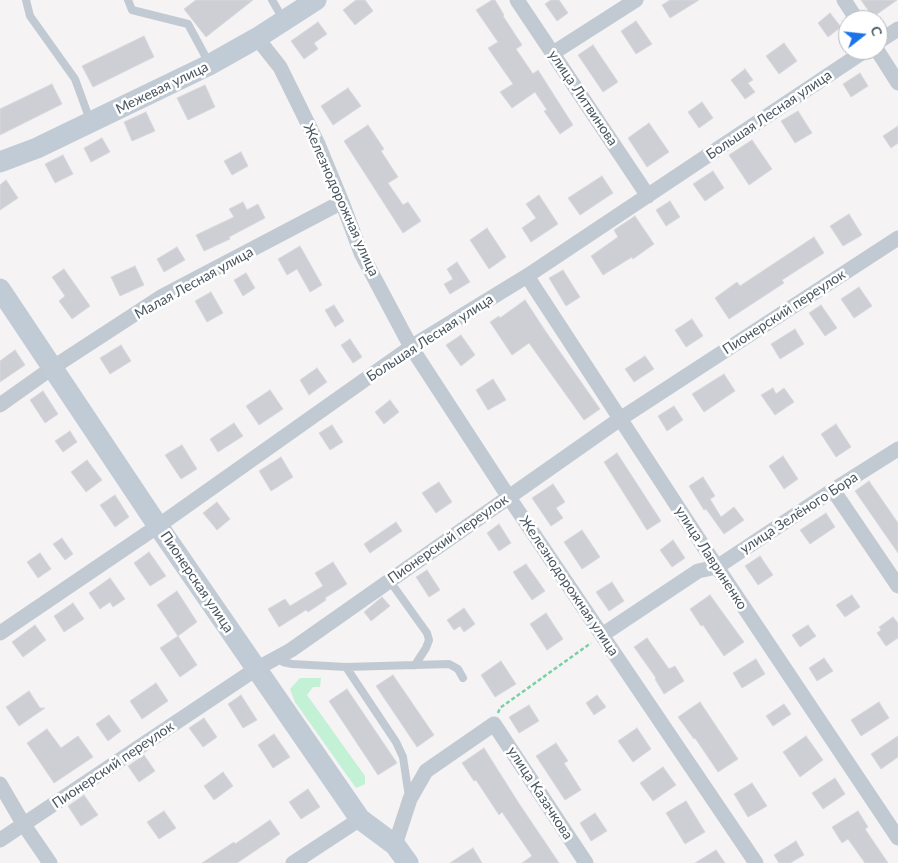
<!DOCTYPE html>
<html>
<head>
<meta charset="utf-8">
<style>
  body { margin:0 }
  #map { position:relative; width:898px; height:863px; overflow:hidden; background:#f5f3f3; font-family:Lato,sans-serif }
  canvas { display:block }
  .north { position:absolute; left:838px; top:10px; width:50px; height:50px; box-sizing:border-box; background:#fff; border:1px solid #b7bbc0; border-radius:50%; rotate:74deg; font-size:14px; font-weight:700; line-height:20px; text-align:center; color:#4a5661 }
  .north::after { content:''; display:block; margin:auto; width:18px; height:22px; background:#1a73e8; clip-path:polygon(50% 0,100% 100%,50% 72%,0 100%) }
</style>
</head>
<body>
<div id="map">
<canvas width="898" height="863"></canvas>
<div class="north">С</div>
</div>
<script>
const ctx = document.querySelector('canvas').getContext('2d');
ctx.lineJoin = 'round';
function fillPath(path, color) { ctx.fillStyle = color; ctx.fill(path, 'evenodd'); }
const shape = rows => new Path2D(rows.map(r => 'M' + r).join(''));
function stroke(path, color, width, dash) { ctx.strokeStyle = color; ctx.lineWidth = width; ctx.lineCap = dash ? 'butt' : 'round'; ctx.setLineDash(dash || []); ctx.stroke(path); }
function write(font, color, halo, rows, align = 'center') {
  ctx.font = font + ' Lato,sans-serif'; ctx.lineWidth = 5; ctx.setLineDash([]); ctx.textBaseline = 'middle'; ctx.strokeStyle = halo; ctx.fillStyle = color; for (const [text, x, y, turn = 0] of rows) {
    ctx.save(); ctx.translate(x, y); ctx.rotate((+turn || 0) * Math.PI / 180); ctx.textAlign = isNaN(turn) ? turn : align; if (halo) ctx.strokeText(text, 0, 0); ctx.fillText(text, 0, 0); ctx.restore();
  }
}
const green = shape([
  [300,678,321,678,320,687,313,687,307,695,365,776,365,784,356,788,295,702,290,689]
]);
const building = shape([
  [196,0,253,0,206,37,184,9,196,0],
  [356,0,365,0,373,11,355,25,343,10,356,0],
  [492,0,495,0,504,15,503,16,522,45,516,49,533,74,538,70,573,125,560,134,544,111,547,110,535,92,512,108,500,92,513,84,488,48,498,42,476,10,492,0],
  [551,0,559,0,568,13,557,21,545,4,551,0],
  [670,0,699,0,670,18,662,5,670,0],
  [861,0,897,0,873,17,861,0],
  [830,13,841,27,828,37,818,23,830,13],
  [636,21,652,44,636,54,621,31,636,21],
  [318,22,327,34,314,43,318,49,304,59,291,41,318,22],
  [144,36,154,57,93,87,82,66,144,36],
  [784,43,797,61,779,74,766,56,784,43],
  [593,45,618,82,603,92,578,55,593,45],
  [745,69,753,80,748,83,755,92,745,99,731,80,745,69],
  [860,73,868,86,851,97,843,84,860,73],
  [52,84,62,104,0,135,0,109,52,84],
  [205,85,215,107,188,120,177,98,205,85],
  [348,88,361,106,333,125,321,106,348,88],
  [702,102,713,118,699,128,688,112,702,102],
  [798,111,812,133,795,143,781,121,798,111],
  [146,112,155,131,132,141,124,122,146,112],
  [649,123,669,152,647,167,628,138,649,123],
  [368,125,384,149,381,151,398,177,388,183,403,205,408,202,421,221,403,233,344,141,368,125],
  [898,126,898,143,891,148,883,136,898,126],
  [102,138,110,152,91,162,84,148,102,138],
  [752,140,772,169,749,185,729,155,752,140],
  [241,152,248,166,232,175,224,161,241,152],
  [63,155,73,174,55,183,45,164,63,155],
  [713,171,724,188,705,201,693,184,713,171],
  [602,176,613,193,580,215,568,198,602,176],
  [6,180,18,198,0,210,0,185,6,180],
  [539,195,558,224,531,242,522,228,536,218,526,204,539,195],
  [670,201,680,217,666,226,656,210,670,201],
  [243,202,247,210,258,204,265,218,229,237,230,239,204,251,196,235,234,217,229,209,243,202],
  [849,214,862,235,843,246,830,226,849,214],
  [635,216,654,244,633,259,632,257,603,275,591,256,618,237,614,230,635,216],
  [487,228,506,257,489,269,470,240,487,228],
  [814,237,824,253,782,280,784,283,729,319,715,298,737,282,740,286,814,237],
  [300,246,322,285,310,292,297,269,287,275,278,259,300,246],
  [177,247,185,260,164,272,157,259,177,247],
  [457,262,470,282,450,294,444,284,453,279,447,269,457,262],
  [135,266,144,285,120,296,111,277,135,266],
  [64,269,90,306,72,319,59,301,65,296,52,277,64,269],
  [563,270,580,297,566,306,549,278,563,270],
  [246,273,255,288,243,296,234,280,246,273],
  [859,287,872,306,854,318,841,299,859,287],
  [211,292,223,313,207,322,195,301,211,292],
  [525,300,546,332,600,409,584,420,529,343,512,355,490,322,499,316,500,318,525,300],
  [334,305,344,321,335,327,325,310,334,305],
  [821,305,837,328,825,336,809,313,821,305],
  [692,319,703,336,686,347,675,330,692,319],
  [795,329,804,344,780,359,771,344,795,329],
  [461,335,475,355,461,366,446,345,461,335],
  [350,339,362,357,353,363,341,345,350,339],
  [121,345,131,361,110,374,100,358,121,345],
  [15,350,25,365,0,382,0,361,15,350],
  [645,356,654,369,634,382,625,369,645,356],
  [317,368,327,382,309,395,300,380,317,368],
  [724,374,735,391,704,412,692,394,724,374],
  [493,379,506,400,488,410,476,390,493,379],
  [773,388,776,394,784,388,794,402,775,415,761,395,773,388],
  [270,390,283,409,259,425,246,406,270,390],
  [43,391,58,414,45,423,30,400,43,391],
  [390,400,399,412,384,424,375,412,390,400],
  [674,406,683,420,667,431,658,416,674,406],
  [234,423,243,436,218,452,210,439,234,423],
  [836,424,851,447,836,457,821,434,836,424],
  [332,425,343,442,330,450,319,433,332,425],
  [70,431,77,442,63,452,55,441,70,431],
  [182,445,197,469,181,479,165,455,182,445],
  [617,453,661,521,647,530,604,462,617,453],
  [783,456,798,479,784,489,769,466,783,456],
  [281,457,293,477,271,491,259,471,281,457],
  [87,460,102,480,86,492,71,472,87,460],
  [703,477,715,496,710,499,721,517,734,507,744,520,724,534,706,509,704,510,689,486,703,477],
  [869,481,898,523,898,553,855,491,869,481],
  [439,482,452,502,436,513,422,493,439,482],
  [553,484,565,502,556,508,563,518,551,526,532,498,553,484],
  [115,495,129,517,115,527,100,505,115,495],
  [217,502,230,519,217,530,203,513,217,502],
  [826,513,835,527,810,544,800,530,826,513],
  [396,522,402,531,370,553,364,544,396,522],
  [499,524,511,543,499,551,487,533,499,524],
  [582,530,600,557,582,569,564,542,582,530],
  [62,538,73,554,65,560,53,544,62,538],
  [673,540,685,558,672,567,660,550,673,540],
  [149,552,166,576,150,586,134,563,149,552],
  [40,553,51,569,38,578,27,562,40,553],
  [760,556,773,575,758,585,745,566,760,556],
  [333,562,347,584,325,598,326,600,308,612,306,610,279,627,268,609,285,599,290,606,323,586,315,573,333,562],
  [526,564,545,591,532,600,513,572,526,564],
  [427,570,440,590,429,597,416,577,427,570],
  [110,578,125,599,113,607,110,602,100,609,89,593,110,578],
  [612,582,624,601,609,611,596,592,612,582],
  [177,591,197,622,178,636,157,605,177,591],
  [710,595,744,642,724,656,703,625,701,626,690,609,710,595],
  [852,595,860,607,845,617,836,605,852,595],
  [382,597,390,606,371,621,364,612,382,597],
  [73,603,84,619,64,632,54,616,73,603],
  [464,608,475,624,464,632,460,626,454,630,447,620,464,608],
  [546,613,563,639,547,650,530,624,546,613],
  [893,617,898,623,898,638,886,646,877,633,881,630,879,627,893,617],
  [35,625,46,640,23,657,12,642,35,625],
  [808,625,816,636,800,647,792,635,808,625],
  [178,636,197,665,180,677,160,648,178,636],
  [647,638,669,669,675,666,684,681,664,694,655,679,656,678,634,647,647,638],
  [824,658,833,671,817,681,809,668,824,658],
  [756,659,765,674,742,688,733,673,756,659],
  [501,661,516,684,495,697,481,675,501,661],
  [393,675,434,735,417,747,376,686,393,675],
  [156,683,168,701,142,719,130,701,156,683],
  [347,689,397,763,378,775,329,701,347,689],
  [29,691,40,708,45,708,19,726,6,707,29,691],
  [241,695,257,720,243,728,228,704,241,695],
  [597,695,606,707,594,715,586,703,597,695],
  [700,702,738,759,718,772,695,738,694,739,678,717,700,702],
  [879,702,889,718,861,736,851,720,879,702],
  [784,704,791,714,773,726,766,716,784,704],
  [529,705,539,721,519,733,509,717,529,705],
  [109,715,121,731,108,741,96,724,109,715],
  [204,718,217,737,203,747,189,728,204,718],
  [637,728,651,749,633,762,618,741,637,728],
  [47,729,61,748,78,736,93,757,54,783,27,743,47,729],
  [274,734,290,757,273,768,258,745,274,734],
  [806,736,823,760,800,777,783,752,806,736],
  [898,736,898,757,881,769,871,754,898,736],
  [556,743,568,761,564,763,581,790,565,800,536,756,556,743],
  [484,748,518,802,559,863,522,863,532,856,502,812,499,815,476,780,474,781,462,763,484,748],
  [144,755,155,771,139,782,128,766,144,755],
  [663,767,676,785,653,801,640,783,663,767],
  [223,772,233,786,214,800,204,786,223,772],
  [835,778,845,794,823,809,812,793,835,778],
  [752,783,767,806,748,817,734,794,752,783],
  [308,789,320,807,301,819,289,802,308,789],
  [84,795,98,815,81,826,68,806,84,795],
  [686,801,705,832,685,844,666,813,686,801],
  [164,811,176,828,159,839,147,822,164,811],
  [858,811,868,827,865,829,888,863,865,863,848,839,842,843,832,827,858,811],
  [595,813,607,831,591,841,580,823,595,813],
  [270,820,280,834,237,863,202,863,234,842,235,844,270,820],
  [796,841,804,855,790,863,779,863,774,855,796,841],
  [473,848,482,863,450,863,473,848],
  [716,850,725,863,695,863,716,850]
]);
const path = shape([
  [498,713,500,708,591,643]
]);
const lane = shape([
  [26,0,30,16,75,79,90,120],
  [128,0,132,10,188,24,209,63],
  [272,0,283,19],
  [389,580,427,633,429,640,426,648,415,665],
  [278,657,283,662,292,664,346,667,449,664,458,669,463,678],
  [346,667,396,742,403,757,409,797]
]);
const street = shape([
  [517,0,648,196],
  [844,0,857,20],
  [257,38,280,67,318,144,342,202,361,253,411,347,508,496,756,863],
  [878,42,898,29],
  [877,50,898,83],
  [553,53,636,0],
  [527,276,717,567,898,838],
  [0,405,52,368,161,297,342,202],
  [833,490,898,586],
  [0,633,158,526,411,347,527,276,866,50],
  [602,635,698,571,717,567,833,490,898,449],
  [0,784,24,825,50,863],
  [0,840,256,669,291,650,620,419,898,238],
  [395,845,410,799,426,771,494,724,586,863],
  [293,863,360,819]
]);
const secondary = shape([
  [0,162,37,148,209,65,257,38,316,0],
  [0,289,158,526,360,819,395,845,408,863]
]);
const streetNames = [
  ["Межевая улица",162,88,-26],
  ["улица Литвинова",583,98,56],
  ["Большая Лесная улица",769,115,-34],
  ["Железнодорожная улица",341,200,66],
  ["Малая Лесная улица",194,283,-29],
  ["Пионерский переулок",784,312,-33],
  ["Большая Лесная улица",430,338,-33],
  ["улица Зелёного Бора",799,513,-33],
  ["Пионерский переулок",448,539,-35],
  ["улица Лавриненко",711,558,57],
  ["Пионерская улица",197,582,56],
  ["Железнодорожная улица",569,586,56],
  ["Пионерский переулок",113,765,-34],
  ["улица Казачкова",540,793,57]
];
fillPath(green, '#c3f1d5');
fillPath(building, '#cdcfd5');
stroke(building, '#d7d9de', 1);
stroke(path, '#7ad0a6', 2.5, [4, 2.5]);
stroke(lane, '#c1cad2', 8);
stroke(street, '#c1cad2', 15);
stroke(secondary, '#c1cbd6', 21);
write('14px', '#4a5661', '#fff', streetNames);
</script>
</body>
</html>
